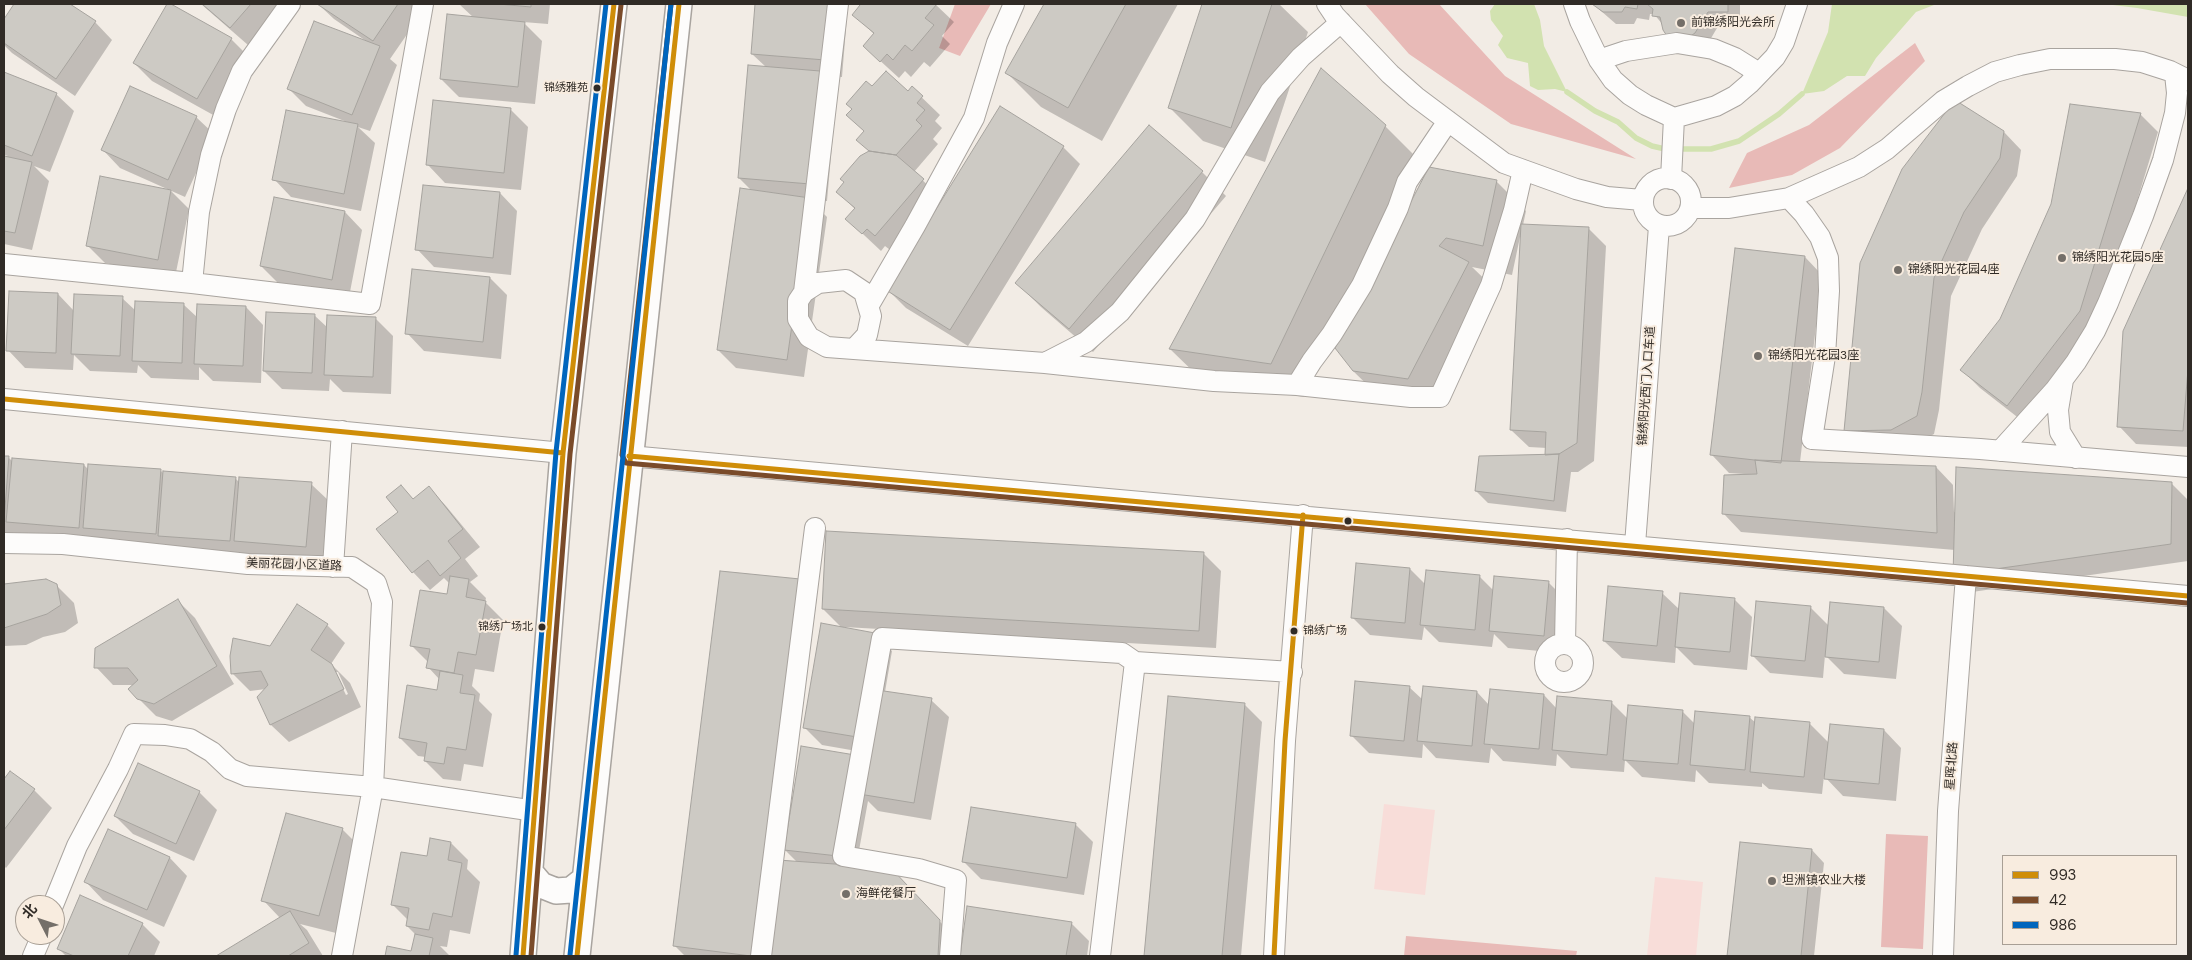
<!DOCTYPE html>
<html>
<head>
<meta charset="utf-8">
<style>
  body { margin:0 }
  #map { position:relative; width:2192px; height:960px; overflow:hidden; background:#f2ece5; font-family:"DM Sans","Noto Sans SC",sans-serif }
  canvas { display:block }
  .frame { position:absolute; inset:0; border:5px solid #302b26; pointer-events:none }
  .legend { position:absolute; left:2002px; top:855px; width:175px; height:90px; box-sizing:border-box; background:#f8ecdf; border:1px solid #a89f95; margin:0; padding:6px 9px; list-style:none; font-size:15px; color:#302b26 }
  .legend li { display:flex; align-items:center; gap:10px; height:25px }
  .legend b { width:25px; border:1px solid #a89f95 }
  .north { position:absolute; left:15px; top:895px; width:50px; height:50px; box-sizing:border-box; background:#f8ecdf; border:1px solid #a89f95; border-radius:50%; rotate:311deg; font-size:14px; font-weight:700; line-height:20px; text-align:center; color:#302b26 }
  .north::after { content:''; display:block; margin:auto; width:18px; height:22px; background:#746f69; clip-path:polygon(50% 0,100% 100%,50% 72%,0 100%) }
</style>
</head>
<body>
<div id="map">
<canvas width="2192" height="960"></canvas>
<div class="frame"></div>
<ul class="legend">
<li><b style="height:6px;background:#cf8d08"></b>993</li>
<li><b style="height:6px;background:#7a4b2a"></b>42</li>
<li><b style="height:6px;background:#0065bd"></b>986</li>
</ul>
<div class="north">北</div>
</div>
<script>
const ctx = document.querySelector('canvas').getContext('2d');
ctx.lineJoin = 'round';
function fillPath(path, color) { ctx.fillStyle = color; ctx.fill(path, 'evenodd'); }
const shape = rows => new Path2D(rows.map(r => 'M' + r).join(''));
function stroke(path, color, width, dash) { ctx.strokeStyle = color; ctx.lineWidth = width; ctx.lineCap = dash ? 'butt' : 'round'; ctx.setLineDash(dash || []); ctx.stroke(path); }
function write(font, color, halo, rows, align = 'center') {
  ctx.font = font + ' "DM Sans","Noto Sans SC",sans-serif'; ctx.lineWidth = 4; ctx.setLineDash([]); ctx.textBaseline = 'middle'; ctx.strokeStyle = halo; ctx.fillStyle = color; for (const [text, x, y, turn = 0] of rows) {
    ctx.save(); ctx.translate(x, y); ctx.rotate((+turn || 0) * Math.PI / 180); ctx.textAlign = isNaN(turn) ? turn : align; if (halo) ctx.strokeText(text, 0, 0); ctx.fillText(text, 0, 0); ctx.restore();
  }
}
const green = shape([
  [1384,804,1435,810,1425,895,1374,889],
  [1655,877,1703,882,1696,956,1647,956]
]);
const forest = shape([
  [955,4,991,4,960,56,939,48],
  [1365,4,1439,4,1505,76,1636,159,1511,124,1409,54],
  [1915,43,1925,61,1840,148,1792,175,1729,188,1747,153,1809,125],
  [1886,834,1928,836,1923,949,1881,947],
  [1406,936,1577,951,1576,956,1404,956]
]);
const water = shape([
  [1495,4,1534,4,1540,20,1544,46,1567,92,1555,89,1538,90,1530,86,1528,63,1507,58,1498,45,1503,36,1491,20,1490,11],
  [1832,4,1945,4,1934,5,1916,12,1876,58,1865,76,1847,76,1824,91,1802,94,1828,32],
  [2105,4,2188,4,2188,17,2137,8]
]);
const shadow = shape([
  [15,4,68,4,95,22,112,40,75,96,12,53,4,45,4,21],
  [168,4,231,39,248,56,215,116,152,81,134,63],
  [201,4,284,4,248,45],
  [318,4,428,4,390,59,397,65,370,131,358,127,375,143,361,211,291,197,274,179,347,122,306,106,288,88,366,41,334,19],
  [459,4,550,4,548,24,523,22,542,41,535,104,459,97,441,79,474,18],
  [756,4,848,4,842,77,823,76,837,89,827,201,810,200,827,217,804,377,736,368,718,350,752,191,739,178,766,67,752,54],
  [860,4,935,4,954,22,942,36,950,44,930,67,924,62,911,77,905,71,899,78,864,46,874,34,854,15,862,6],
  [1045,4,1178,4,1102,141,1041,107,1007,73],
  [1204,4,1279,4,1308,32,1265,162,1203,141,1169,107],
  [1593,4,1740,4,1740,23,1720,23,1707,45,1663,25,1654,14,1650,14,1649,20,1637,18,1634,24,1616,24],
  [4,73,56,94,74,111,50,172,34,166,49,181,32,250,4,244,4,157,8,156,4,155],
  [872,88,908,93,912,88,940,115,935,121,942,128,933,139,938,144,914,172,940,197,894,253,885,246,881,251,847,219,855,209,838,192,870,152,858,140,865,132,848,115],
  [510,109,528,127,521,190,445,183,428,165],
  [2140,114,2158,132,2098,329,2025,423,1980,388,1962,370,2001,320],
  [196,117,214,134,185,197,120,168,103,150],
  [1385,126,1419,160,1304,397,1204,382,1170,349],
  [2004,132,2021,150,2017,176,1982,229,1951,296,1939,410,1934,434,1909,448,1863,448,1846,430],
  [1063,147,1080,164,968,346,906,308,888,290],
  [1202,172,1226,196,1093,352,1041,307,1017,283],
  [101,178,171,191,189,209,175,277,105,263,87,245],
  [1496,181,1526,211,1523,225,1588,228,1606,246,1594,461,1578,472,1571,472,1566,512,1488,503,1476,491,1548,456,1547,448,1529,447,1511,430,1522,237,1520,237,1512,275,1472,267,1498,292,1438,408,1384,401,1353,371,1337,348],
  [2188,191,2188,447,2136,444,2119,426,2125,332],
  [500,193,517,211,511,275,434,267,417,249],
  [345,212,362,230,349,297,279,284,261,266],
  [1805,257,1822,275,1800,462,1936,467,1953,485,1954,512,2171,483,2188,500,2188,561,1972,592,1955,550,1741,532,1724,514,1744,474,1729,473,1712,455],
  [490,278,507,295,501,359,424,351,407,333],
  [58,294,74,311,122,298,136,311,184,305,198,318,246,307,263,325,261,383,213,381,199,367,199,380,151,378,138,365,137,373,90,371,74,355,73,370,25,368,8,350],
  [4,306,5,307,4,333],
  [314,315,328,328,376,319,393,336,391,394,343,392,330,379,329,391,282,389,264,371],
  [4,457,9,458,13,462,84,465,89,470,161,471,163,473,235,478,240,483,311,484,329,501,324,564,253,558,248,554,248,558,4,536],
  [401,487,414,500,429,488,446,506,480,547,465,559,478,576,470,582,486,598,485,602,503,620,494,672,475,669,472,686,480,694,479,701,492,714,483,767,464,764,461,781,443,779,425,761,426,757,418,756,400,738,438,691,440,680,428,667,429,663,411,645,448,596,450,584,444,578,430,590,413,572,378,529,400,512],
  [1203,553,1221,571,1216,648,844,627,844,629,874,634,892,651,885,692,931,700,949,717,931,820,878,811,868,801,856,867,900,880,944,926,950,956,685,956,674,945,799,580,817,597,789,813,791,814,855,756,868,753,822,745,804,727,842,628,823,609],
  [784,849,798,863,783,862],
  [1410,569,1426,585,1480,577,1494,591,1548,582,1566,600,1561,653,1508,648,1494,634,1492,647,1439,642,1424,627,1422,640,1370,635,1352,617],
  [46,580,56,585,74,603,78,623,65,632,43,637,26,645,4,646,4,585],
  [1662,593,1680,610,1734,599,1752,617,1747,670,1694,665,1676,647,1675,663,1622,658,1604,641],
  [177,600,195,618,234,684,172,721,156,716,138,698,133,685,113,685,96,667],
  [1831,603,1884,608,1902,626,1896,679,1844,674,1825,655,1823,678,1770,673,1752,655,1810,607,1829,626],
  [327,625,345,643,331,664,350,683,361,707,289,742,271,725,258,697,266,689,250,691,232,673,270,647],
  [335,672,338,672,348,694,346,695],
  [1409,687,1423,700,1477,692,1489,705,1544,695,1557,709,1611,702,1628,719,1682,711,1695,724,1749,717,1756,723,1809,723,1829,743,1884,730,1901,748,1896,801,1843,796,1824,776,1822,794,1769,789,1762,783,1762,787,1709,783,1696,770,1695,782,1642,777,1625,760,1624,772,1571,768,1557,754,1556,766,1503,761,1491,748,1489,763,1436,758,1423,744,1422,758,1369,753,1351,735],
  [1169,698,1244,704,1262,722,1241,956,1146,956],
  [10,772,34,790,52,808,6,868,4,866,4,781],
  [199,792,217,810,194,861,133,834,115,816],
  [1075,824,1093,842,1084,895,981,879,964,862],
  [343,830,360,847,336,933,300,924,307,930,323,956,218,956,280,918,263,900],
  [108,831,170,858,187,876,164,927,103,900,86,882],
  [451,843,468,860,467,869,480,882,470,934,450,930,447,947,440,946,450,956,386,956,388,947,412,952,416,935,407,926,408,920,393,905,428,858],
  [1741,843,1812,850,1824,863,1814,956,1728,956],
  [81,897,142,924,160,942,154,956,66,956,58,948],
  [968,908,1071,923,1089,941,1087,956,961,956]
]);
const stream = shape([
  [1567,92,1595,111,1618,122,1636,138,1652,146,1665,149,1711,149,1739,141,1779,114,1802,94]
]);
const building = shape([
  [14,4,70,4,96,21,56,79,4,43,4,19,14,4],
  [167,4,171,4,232,38,197,99,133,63,167,4],
  [202,4,251,4,230,28,202,4],
  [317,4,398,4,373,41,317,4],
  [498,4,531,4,531,7,498,4],
  [755,4,829,4,825,60,751,54,755,4],
  [858,4,937,4,925,18,934,25,912,51,905,45,893,60,887,54,880,62,863,46,874,33,852,15,860,5,858,4],
  [1044,4,1126,4,1068,108,1005,73,1044,4],
  [1202,4,1272,4,1231,128,1168,108,1202,4],
  [1592,4,1638,4,1637,9,1625,7,1622,12,1603,12,1592,4],
  [1647,4,1728,4,1728,12,1708,12,1695,33,1689,37,1669,39,1663,30,1660,17,1652,16,1653,9,1647,4],
  [447,14,525,22,518,87,440,79,447,14],
  [314,21,380,46,352,115,287,89,314,21],
  [748,65,820,71,810,184,738,178,748,65],
  [1321,68,1386,125,1271,364,1169,349,1321,68],
  [886,71,908,91,912,86,923,96,917,103,925,110,916,120,922,126,896,155,869,151,856,140,864,131,846,115,852,109,846,104,866,81,872,86,886,71],
  [4,72,57,93,32,156,4,145,4,72],
  [130,86,197,116,168,180,101,150,130,86],
  [433,100,511,108,504,173,426,165,433,100],
  [1955,100,2004,131,2000,158,1964,212,1934,278,1922,392,1917,416,1891,430,1844,431,1860,263,1902,169,1955,100],
  [2070,104,2141,113,2080,311,2007,406,1960,370,2000,319,2051,204,2070,104],
  [1000,106,1064,146,950,330,886,290,1000,106],
  [286,110,358,124,344,194,272,180,286,110],
  [1149,125,1203,171,1069,329,1015,283,1149,125],
  [869,151,896,155,924,179,875,236,867,229,862,234,845,219,855,208,836,192,844,182,840,179,860,156,869,151],
  [4,156,32,162,15,233,4,231,4,156],
  [1429,167,1497,180,1483,246,1446,238,1439,246,1469,262,1408,379,1353,371,1335,348,1429,167],
  [100,176,171,190,158,260,86,246,100,176],
  [423,185,500,192,493,258,415,250,423,185],
  [740,188,810,198,787,360,717,350,740,188],
  [2188,188,2188,369,2183,431,2117,427,2123,331,2188,188],
  [274,197,345,211,332,280,260,266,274,197],
  [1521,224,1589,227,1577,443,1559,454,1545,455,1546,432,1510,430,1521,224],
  [1735,248,1805,256,1781,463,1710,455,1735,248],
  [412,269,490,277,483,342,405,334,412,269],
  [9,291,58,293,56,353,6,351,9,291],
  [74,294,123,296,120,356,71,354,74,294],
  [135,301,184,303,182,363,132,361,135,301],
  [197,304,246,306,243,366,194,364,197,304],
  [266,312,315,314,312,373,263,371,266,312],
  [327,315,376,317,373,377,324,375,327,315],
  [1559,454,1554,501,1475,491,1479,456,1559,454],
  [4,456,9,456,4,521,4,456],
  [12,458,84,464,79,528,6,522,12,458],
  [1755,460,1936,466,1937,533,1722,514,1724,475,1757,474,1755,460],
  [88,464,161,469,156,534,83,528,88,464],
  [1956,467,2172,482,2171,544,1953,575,1956,467],
  [163,471,236,477,230,541,158,536,163,471],
  [239,477,312,482,306,547,234,541,239,477],
  [401,485,413,499,429,486,463,529,448,541,461,558,440,576,428,560,412,573,376,529,398,512,386,497,401,485],
  [826,531,1204,552,1199,631,822,609,826,531],
  [1356,563,1410,568,1405,623,1351,618,1356,563],
  [1426,570,1480,575,1475,630,1420,625,1426,570],
  [720,571,800,579,751,956,673,946,720,571],
  [450,576,469,579,466,597,486,601,476,655,458,652,454,673,426,668,430,649,410,646,420,590,447,594,450,576],
  [1494,576,1549,581,1544,636,1489,631,1494,576],
  [46,579,57,584,61,605,47,614,4,628,4,584,46,579],
  [1608,586,1663,591,1657,646,1603,641,1608,586],
  [1680,593,1735,598,1730,652,1675,647,1680,593],
  [178,599,217,666,154,704,137,699,128,689,138,680,128,668,94,668,95,648,178,599],
  [1756,601,1811,606,1805,661,1751,656,1756,601],
  [1830,602,1884,607,1879,662,1825,657,1830,602],
  [297,604,328,624,311,650,332,664,344,689,270,725,257,697,268,685,261,671,231,674,230,656,233,638,270,646,297,604],
  [821,623,875,633,857,737,803,728,821,623],
  [440,671,463,675,460,693,475,695,466,750,447,747,444,764,424,761,427,743,399,738,407,685,437,690,440,671],
  [1355,681,1410,686,1404,741,1350,736,1355,681],
  [1423,686,1477,691,1472,746,1417,741,1423,686],
  [1490,689,1544,694,1539,749,1484,744,1490,689],
  [877,690,932,698,914,803,859,794,877,690],
  [1168,696,1245,703,1222,956,1144,956,1168,696],
  [1557,696,1612,701,1607,755,1552,750,1557,696],
  [1628,705,1683,710,1678,764,1623,760,1628,705],
  [1695,711,1750,716,1745,770,1690,765,1695,711],
  [1755,717,1810,722,1804,777,1750,772,1755,717],
  [1830,724,1884,729,1879,784,1824,779,1830,724],
  [801,746,855,755,838,856,784,850,801,746],
  [138,763,200,791,176,844,114,816,138,763],
  [10,771,35,789,4,830,4,779,10,771],
  [971,807,1076,823,1067,878,962,862,971,807],
  [286,813,343,828,319,916,261,901,286,813],
  [108,829,170,857,147,910,84,882,108,829],
  [430,838,451,842,448,860,462,863,452,917,433,913,429,930,406,926,409,908,391,905,401,852,427,856,430,838],
  [1740,842,1812,849,1801,956,1727,956,1740,842],
  [778,860,891,868,940,920,938,956,771,956,778,860],
  [80,895,143,923,128,956,74,956,57,949,80,895],
  [967,906,1072,922,1066,956,960,956,967,906],
  [290,911,309,943,288,956,216,956,290,911],
  [415,934,433,938,429,956,431,956,385,956,387,946,411,951,415,934]
]);
const minor = shape([
  [1327,4,1335,16,1390,74,1416,97,1504,163,1576,189,1607,197,1642,200],
  [1574,4,1580,21,1599,60,1613,80,1630,95,1646,105,1674,118,1716,106,1735,96,1749,84,1775,57,1784,42,1797,4],
  [1599,60,1626,51,1677,43,1713,49,1735,58,1759,73],
  '1643 202a24 24 0 1 1 48 0a24 24 0 1 1-48 0Z',
  [1671,179,1674,118],
  [1789,198,1804,214,1820,237,1828,258,1829,291,1825,356,1812,439,1980,449,2188,467],
  [1690,208,1729,208,1789,198,1859,167,1887,149,1943,101,1968,86,1995,72,2020,65,2050,59,2115,59,2142,62,2170,71,2188,80],
  [4,264,192,283,370,304,423,4],
  [192,283,199,212,211,155,226,109,242,71,290,4],
  [804,292,838,4],
  [869,305,915,226,974,118,997,43,1014,4],
  [854,349,867,335,871,316,864,292,846,280,818,283,804,292,798,301,798,319,809,337,827,347,854,349,1045,363,1214,381,1297,385,1411,397,1440,397,1491,285,1514,210,1523,170],
  [1045,363,1086,342,1120,312,1195,219,1270,92,1301,57,1341,22],
  [2063,380,2058,410,2060,432,2076,458],
  [1297,385,1312,361,1332,334,1362,285,1398,208,1407,182,1448,121],
  [4,399,563,453],
  [2000,451,2055,390,2076,362,2095,331,2108,303,2143,216,2163,160,2175,113,2177,93,2175,74],
  [629,456,2188,596],
  [4,543,63,544,248,564,352,567,376,583,382,602,373,787,247,776,230,769,212,752,190,739,165,735,134,734,118,769,77,846,53,905],
  [1635,545,1659,226],
  [333,567,342,431],
  [1565,644,1567,539],
  '1545 663a19 19 0 1 1 38 0a19 19 0 1 1-38 0Z',
  [33,956,42,935],
  [342,956,373,787,535,811],
  [761,956,815,528],
  [950,956,956,880,919,869,843,856,882,638,1122,653,1135,662],
  [1100,956,1135,662,1292,672],
  [1274,956,1285,741,1303,515],
  [1943,956,1948,811,1966,576]
]);
const major = shape([
  [530,872,541,885,556,891,571,890,585,879],
  [523,956,563,453,614,4],
  [577,956,679,4]
]);
const bus1 = shape([
  [4,399,563,453],
  [629,456,2188,596],
  [523,956,563,453,614,4],
  [577,956,679,4],
  [1274,956,1285,741,1303,515]
]);
const bus2 = shape([
  [671,4,622,455,626,463,2187,603],
  [531,956,570,454,621,5]
]);
const bus3 = shape([
  [516,955,556,452,606,4],
  [570,955,671,4]
]);
const markers = [
  [1681,23,5,"#746f69"],
  [597,88,4.5,"#302b26"],
  [2062,258,5,"#746f69"],
  [1898,270,5,"#746f69"],
  [1758,356,5,"#746f69"],
  [1348,521,4.5,"#302b26"],
  [542,627,4.5,"#302b26"],
  [1294,631,4.5,"#302b26"],
  [1772,881,5,"#746f69"],
  [846,894,5,"#746f69"]
];
const busNames = [
  ["锦绣雅苑",588,88],
  ["锦绣广场北",533,627],
  ["锦绣广场",1303,631,"left"]
];
const poiNames = [
  ["前锦绣阳光会所",1691,23],
  ["锦绣阳光花园5座",2072,258],
  ["锦绣阳光花园4座",1908,270],
  ["锦绣阳光花园3座",1768,356],
  ["坦洲镇农业大楼",1782,881],
  ["海鲜佬餐厅",856,894]
];
const streetNames = [
  ["锦绣阳光西门入口车道",1647,386,-86],
  ["美丽花园小区道路",294,565,2],
  ["星晖北路",1952,766,-86]
];
fillPath(green, '#f8ddd9');
fillPath(forest, '#e8bab7');
fillPath(water, '#d2e2b0');
fillPath(shadow, '#0003');
stroke(stream, '#d2e2b0', 5.5);
fillPath(building, '#cdcac4');
stroke(building, '#a6a39e', 1);
stroke(minor, '#a9a49f', 22);
stroke(major, '#a9a49f', 28);
stroke(minor, '#fdfcfb', 20);
stroke(major, '#fdfcfb', 25);
stroke(bus1, '#cf8d08', 5);
stroke(bus2, '#7a4b2a', 5);
stroke(bus3, '#0065bd', 5);
for (const [x, y, r, color] of markers) { const dot = new Path2D(); dot.arc(x, y, r, 0, 2 * Math.PI); ctx.fillStyle = color; ctx.fill(dot); stroke(dot, '#f8ecdf', 2); }
write('11px', '#302b26', '#f8ecdf', busNames, 'right');
write('12px', '#302b26', '#f8ecdf', poiNames, 'left');
write('12px', '#302b26', '#f8ecdf', streetNames);
</script>
</body>
</html>
